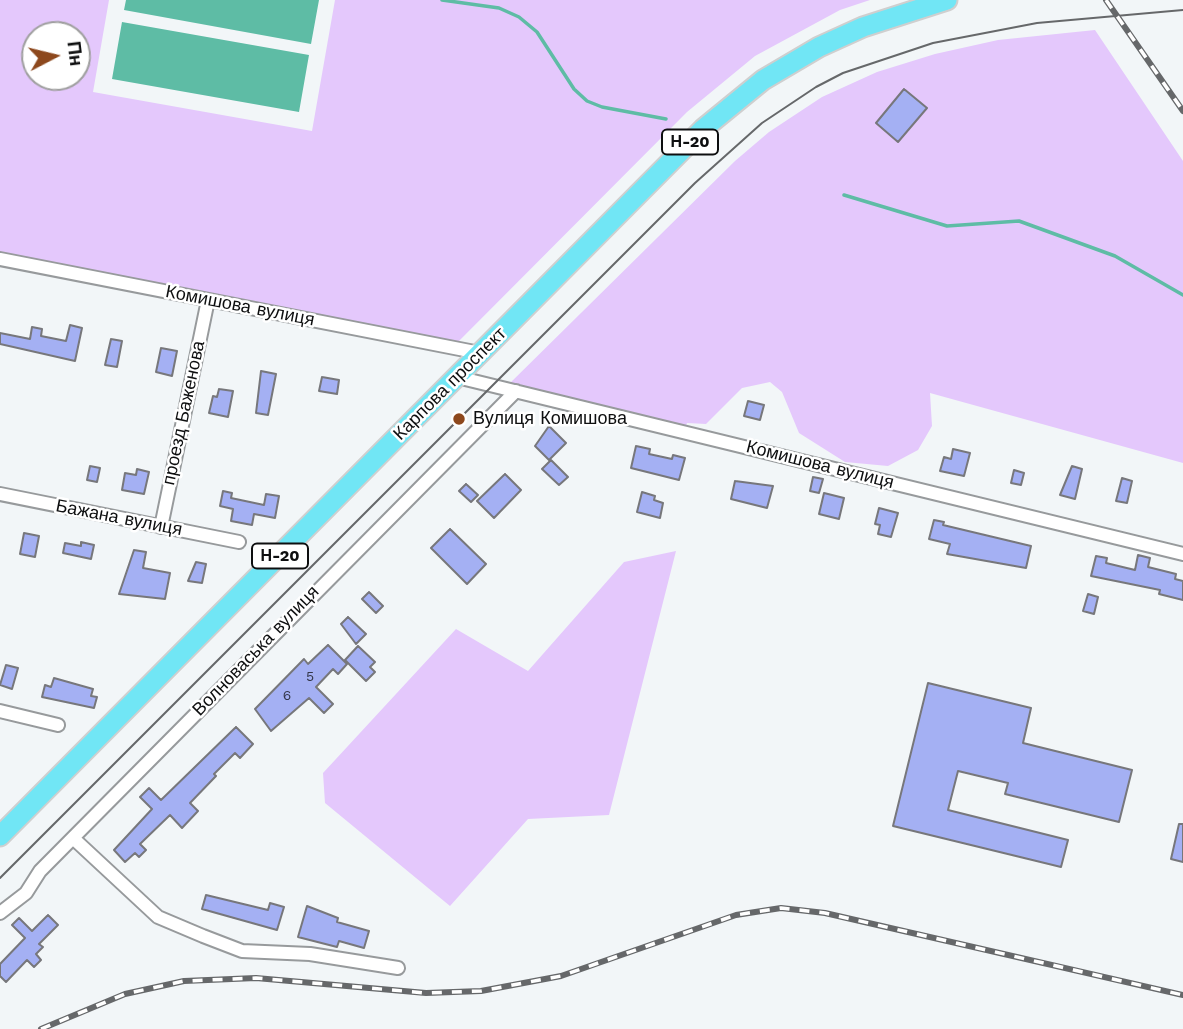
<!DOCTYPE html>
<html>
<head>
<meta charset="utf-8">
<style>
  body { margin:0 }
  #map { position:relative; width:1183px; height:1029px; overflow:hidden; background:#f2f6f8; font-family:"Work Sans",sans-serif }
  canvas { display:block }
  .north { position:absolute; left:21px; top:21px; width:70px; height:70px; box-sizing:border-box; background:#fff; border:2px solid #9f9f9f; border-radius:50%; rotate:83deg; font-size:19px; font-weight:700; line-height:28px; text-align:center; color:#0e0f10 }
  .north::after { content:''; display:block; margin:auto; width:24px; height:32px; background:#8d481d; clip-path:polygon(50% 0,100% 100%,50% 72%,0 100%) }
</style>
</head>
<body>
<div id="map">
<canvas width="1183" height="1029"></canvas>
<div class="north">Пн</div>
</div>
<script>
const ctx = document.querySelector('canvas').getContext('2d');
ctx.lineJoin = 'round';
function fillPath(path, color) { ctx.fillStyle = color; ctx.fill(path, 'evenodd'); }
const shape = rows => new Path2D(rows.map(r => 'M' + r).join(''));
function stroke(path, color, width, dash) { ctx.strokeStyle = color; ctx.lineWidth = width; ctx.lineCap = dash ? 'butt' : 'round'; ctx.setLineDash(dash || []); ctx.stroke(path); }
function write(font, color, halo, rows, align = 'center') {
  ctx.font = font + ' "Work Sans",sans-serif'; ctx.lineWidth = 5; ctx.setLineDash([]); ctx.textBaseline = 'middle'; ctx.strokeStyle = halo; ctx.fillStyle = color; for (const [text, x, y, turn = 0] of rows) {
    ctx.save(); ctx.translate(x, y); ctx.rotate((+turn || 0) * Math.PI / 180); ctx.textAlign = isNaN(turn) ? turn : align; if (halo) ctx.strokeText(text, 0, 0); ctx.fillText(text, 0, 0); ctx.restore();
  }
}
const green = shape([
  [0,0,109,0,93,92,312,131,335,0,870,0,840,10,755,56,687,112,452,348,0,259],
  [35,35,77,35,77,77,35,77],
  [1095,30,1183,161,1183,463,930,393,932,426,918,450,888,466,845,462,799,433,782,392,770,382,742,388,706,424,687,423,684,432,505,388,735,161,769,132,822,97,877,72,935,54,998,40],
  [676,551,609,815,528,819,450,906,325,803,323,773,456,629,528,671,624,562]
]);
const water = shape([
  [126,0,319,0,311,44,124,10],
  [122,22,309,55,299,112,112,79]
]);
const stream = shape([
  [442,0,499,8,519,17,537,32,574,89,587,101,602,107,666,119],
  [844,195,947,226,1019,221,1115,256,1183,295]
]);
const building = shape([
  [904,89,927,108,898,142,876,123,904,89],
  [70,325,82,328,75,361,0,344,0,333,30,339,32,327,42,329,41,336,66,341,70,325],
  [111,339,122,341,117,367,105,365,111,339],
  [161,348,177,351,172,376,156,372,161,348],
  [261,371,276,374,268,415,256,413,261,371],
  [322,377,339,380,337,394,319,391,322,377],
  [219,389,233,391,228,417,209,413,213,396,217,397,219,389],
  [748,401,764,405,760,420,744,416,748,401],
  [549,426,566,443,549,460,535,446,549,426],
  [636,446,650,449,649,454,672,459,673,455,685,458,679,480,631,468,636,446],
  [953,449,970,453,964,476,940,471,944,457,951,459,953,449],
  [551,460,568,477,559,485,542,469,551,460],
  [90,466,100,468,97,482,87,480,90,466],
  [1072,466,1082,469,1075,499,1060,495,1072,466],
  [137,469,149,472,144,494,122,490,125,473,136,475,137,469],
  [1014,470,1024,473,1021,485,1011,483,1014,470],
  [505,474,521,490,494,518,477,501,505,474],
  [813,477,823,479,819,493,810,491,813,477],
  [1122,478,1132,481,1127,503,1116,501,1122,478],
  [735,481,773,486,767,508,731,499,735,481],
  [466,484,478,495,471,502,459,491,466,484],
  [223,491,232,493,231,498,264,505,266,494,279,496,275,518,254,514,252,525,231,521,233,509,220,506,223,491],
  [642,492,655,496,654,500,663,503,660,518,637,512,642,492],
  [824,493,844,498,839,519,819,514,824,493],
  [879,508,898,513,891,537,878,534,880,525,875,524,879,508],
  [934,520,944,522,943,525,1031,546,1026,568,947,554,950,544,929,539,934,520],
  [450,529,486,564,467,584,431,548,450,529],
  [24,533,39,536,35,557,20,554,24,533],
  [81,542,94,545,91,559,63,553,65,543,81,546,81,542],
  [134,550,146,552,143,568,170,573,165,599,119,594,134,550],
  [1138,555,1150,558,1148,567,1176,574,1175,579,1183,581,1183,600,1159,594,1160,590,1091,576,1096,556,1107,558,1106,563,1135,570,1138,555],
  [196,562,206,564,202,583,188,581,196,562],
  [369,592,383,606,376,613,362,599,369,592],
  [1088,594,1098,597,1094,614,1083,611,1088,594],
  [348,617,366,634,356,644,341,624,348,617],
  [328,645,347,664,338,674,333,669,316,687,333,704,324,713,309,698,271,731,255,709,304,659,308,664,328,645],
  [358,646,375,662,370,667,375,672,366,681,345,660,358,646],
  [6,665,18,668,12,689,0,685,6,665],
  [54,678,93,689,91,696,97,697,94,708,42,697,45,685,51,687,54,678],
  [928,683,1031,708,1023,743,1132,770,1119,822,1005,794,1008,783,958,771,948,810,1068,840,1061,867,893,826,928,683],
  [236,727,253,744,240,758,235,753,214,774,216,776,190,803,198,811,182,828,170,815,140,844,146,850,139,857,135,853,125,862,114,850,152,809,140,797,149,788,161,800,236,727],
  [1179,824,1183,824,1183,862,1171,859,1179,824],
  [206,895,268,910,270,903,284,907,277,930,202,909,206,895],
  [307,906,338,918,337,922,369,931,364,948,339,941,337,947,298,937,307,906],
  [48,915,58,925,39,944,43,947,36,954,41,960,34,967,27,960,6,982,0,976,0,964,25,938,12,925,19,918,32,931,48,915]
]);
const minor = shape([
  [0,259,480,353],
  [457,377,1183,554],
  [0,494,239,542],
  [161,527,208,300],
  [0,711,58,725],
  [73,838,158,917,203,936,242,951,310,954,398,968],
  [0,913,26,893,40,871,516,391]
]);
const primary = shape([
  [0,836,703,129,763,80,819,47,863,27,947,0]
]);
const tram = shape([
  [0,878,695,183,762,123,816,87,843,73,933,43,1037,23,1183,10]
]);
const rail = shape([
  [1106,0,1183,111],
  [41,1029,125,994,184,981,256,978,426,993,481,991,561,976,736,915,781,908,825,913,1183,995]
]);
const markers = [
  [459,419,7,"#8d481d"]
];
const numberNames = [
  ["5",310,677],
  ["6",287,696]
];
const shields = [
  [690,142,56],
  [280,556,56]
];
const shieldNames = [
  ["Н-20",690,142],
  ["Н-20",280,556]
];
const streetNames = [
  ["Комишова вулиця",240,306,11],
  ["Карпова проспект",450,384,-45],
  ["проезд Баженова",184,413,-78],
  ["Комишова вулиця",820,465,14],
  ["Бажана вулиця",119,518,11],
  ["Волноваська вулиця",256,651,-46]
];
const poiNames = [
  ["Вулиця Комишова",473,419]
];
fillPath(green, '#e4c8fc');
fillPath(water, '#5ebca5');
stroke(stream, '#5ebca5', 3.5);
fillPath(building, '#a4b0f3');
stroke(building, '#77777b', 2);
stroke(minor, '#979a9c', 16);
stroke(primary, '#cfcfcf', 23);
stroke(minor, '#fff', 12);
stroke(primary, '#71e6f5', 19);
stroke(tram, '#66686a', 2);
stroke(rail, '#66686a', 6);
stroke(rail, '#fff', 3.5, [10]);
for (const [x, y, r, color] of markers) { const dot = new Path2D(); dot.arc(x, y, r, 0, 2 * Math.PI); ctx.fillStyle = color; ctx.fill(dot); stroke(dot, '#fff', 2.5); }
write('14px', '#343749', null, numberNames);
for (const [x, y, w] of shields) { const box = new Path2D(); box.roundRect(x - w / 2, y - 12.5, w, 25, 5); ctx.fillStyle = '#fff'; ctx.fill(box); stroke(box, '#0e0f10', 2); }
write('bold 16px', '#0e0f10', null, shieldNames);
write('18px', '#0e0f10', '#fff', streetNames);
write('18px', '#0e0f10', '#fff', poiNames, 'left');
</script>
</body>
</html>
